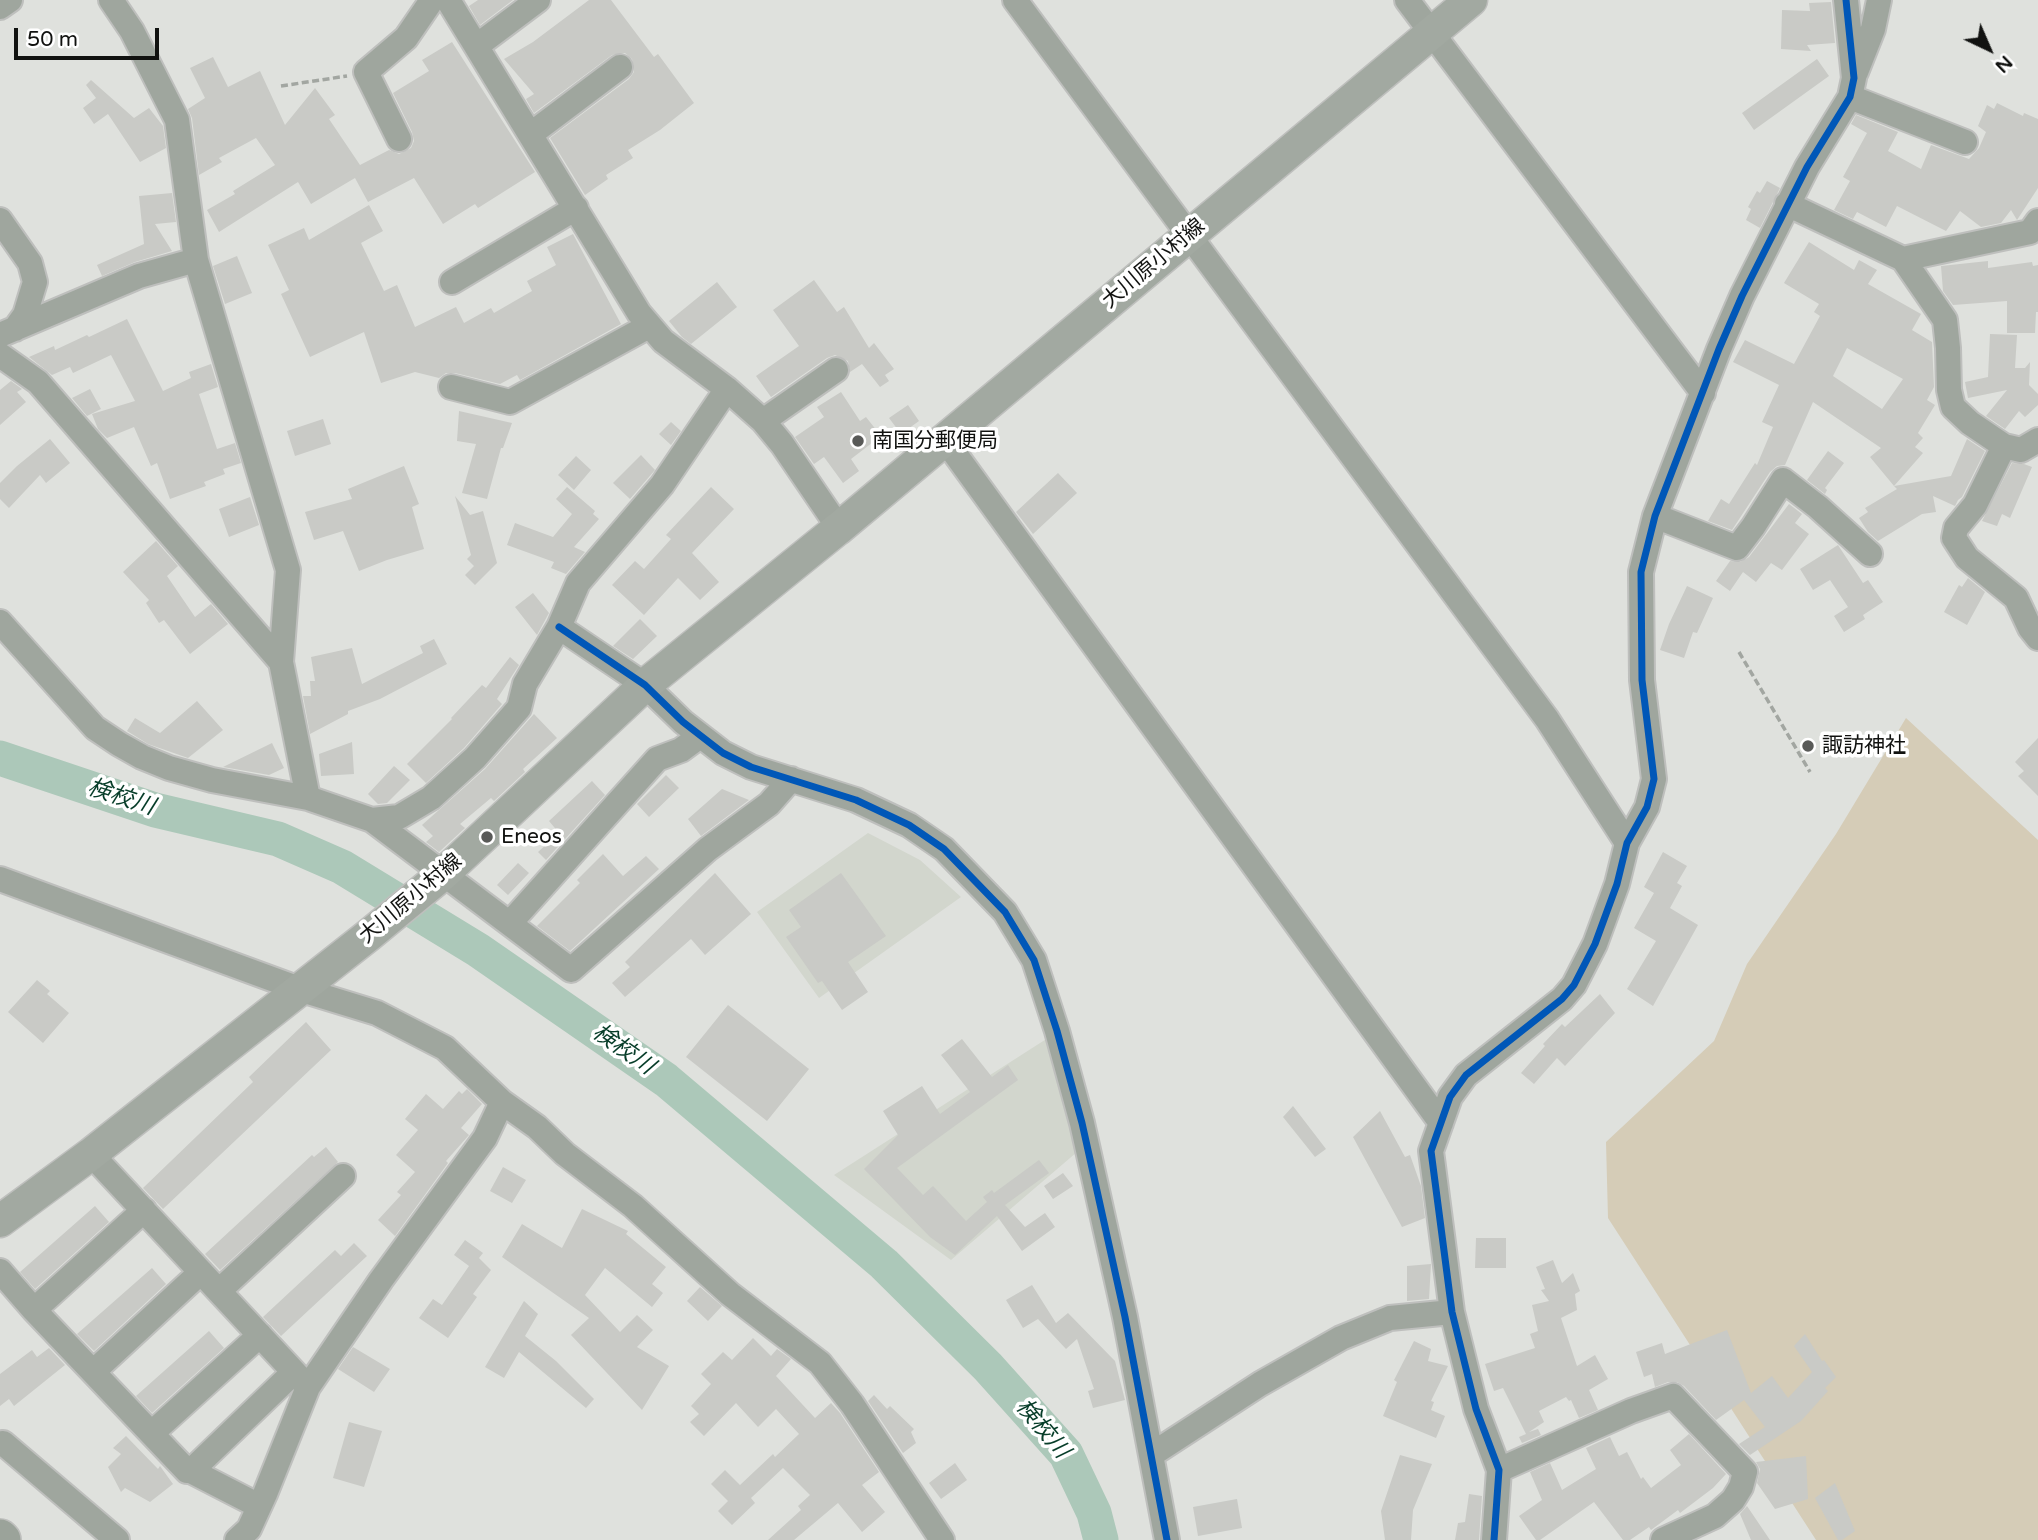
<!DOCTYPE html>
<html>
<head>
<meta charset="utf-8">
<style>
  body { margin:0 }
  #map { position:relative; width:2038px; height:1540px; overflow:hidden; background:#dfe1dd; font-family:"Varela Round",sans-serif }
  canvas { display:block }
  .north { position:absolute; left:1954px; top:14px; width:70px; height:70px; -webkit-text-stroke:5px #fff; paint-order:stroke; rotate:136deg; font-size:19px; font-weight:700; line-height:28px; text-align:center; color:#111210 }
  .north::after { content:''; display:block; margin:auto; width:24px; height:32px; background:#111210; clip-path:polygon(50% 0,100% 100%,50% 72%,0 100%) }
  .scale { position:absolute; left:14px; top:28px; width:145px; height:32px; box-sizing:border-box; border:4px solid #111210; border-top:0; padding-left:9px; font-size:21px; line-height:24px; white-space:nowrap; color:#111210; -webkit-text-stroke:5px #fff; paint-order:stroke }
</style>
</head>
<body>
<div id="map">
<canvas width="2038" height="1540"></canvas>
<div class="north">N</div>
<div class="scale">50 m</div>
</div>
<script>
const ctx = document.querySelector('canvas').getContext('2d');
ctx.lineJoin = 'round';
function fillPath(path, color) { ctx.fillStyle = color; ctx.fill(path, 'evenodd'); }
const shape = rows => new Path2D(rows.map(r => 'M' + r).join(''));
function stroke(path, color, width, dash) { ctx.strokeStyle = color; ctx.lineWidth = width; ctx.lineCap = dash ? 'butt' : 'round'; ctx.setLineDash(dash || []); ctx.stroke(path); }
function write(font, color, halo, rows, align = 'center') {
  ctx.font = font + ' "Varela Round","Noto Sans JP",sans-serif'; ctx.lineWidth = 7; ctx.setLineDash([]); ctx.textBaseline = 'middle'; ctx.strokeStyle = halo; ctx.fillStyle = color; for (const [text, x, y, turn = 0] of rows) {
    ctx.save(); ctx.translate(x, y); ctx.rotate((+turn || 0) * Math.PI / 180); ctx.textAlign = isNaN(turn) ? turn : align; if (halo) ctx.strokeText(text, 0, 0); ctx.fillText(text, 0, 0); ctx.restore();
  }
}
const built = shape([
  [868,833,920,860,961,897,819,998,757,912],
  [1051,1036,1077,1152,951,1260,834,1175]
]);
const green = shape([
  [1906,718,2038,840,2038,1540,1816,1540,1608,1218,1606,1142,1714,1041,1747,964,1836,834]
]);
const river = shape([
  [0,758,155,810,278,839,342,867,478,950,666,1080,884,1264,988,1367,1066,1454,1094,1513,1101,1540]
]);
const building = shape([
  [478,0,513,0,480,25,469,6],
  [589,0,611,0,654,57,658,54,694,103,660,130,628,150,633,158,606,175,608,179,585,195,550,138,629,79,634,72,632,59,625,53,612,55,534,113,526,99,534,94,504,59,533,42],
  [1831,2,1835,43,1807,45,1811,51,1781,49,1782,10,1810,11,1809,3],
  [452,42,535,172,478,208,475,204,443,224,414,178,368,202,355,178,311,204,298,182,219,232,207,210,235,194,233,191,275,165,256,138,219,158,222,162,199,175,192,118,188,109,205,98,190,68,213,57,228,87,260,71,285,125,315,88,335,115,329,119,360,165,389,150,399,154,411,148,414,141,412,132,393,93,429,71,422,60],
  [1817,59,1829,76,1754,130,1742,113],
  [91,80,134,118,149,108,163,126,166,148,140,162,108,114,94,124,83,108,96,98,86,85],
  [1997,103,2023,116,2024,113,2038,119,2038,188,2017,220,2011,210,2001,223,1981,227,1960,211,1946,231,1897,206,1886,227,1857,212,1853,219,1834,210,1850,181,1843,177,1867,133,1851,124,1856,115,1898,132,1888,151,1921,169,1931,145,1969,159,1979,148,1986,132,1978,126,1987,105,1994,109],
  [1767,181,1780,188,1760,228,1746,220,1751,209,1748,207,1757,191,1760,193],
  [172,193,176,222,155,224,172,251,135,262,102,276,97,265,144,244,139,196],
  [369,205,383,231,361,243,384,291,397,285,415,327,456,307,464,323,491,308,494,313,532,291,527,281,556,265,547,247,573,234,621,324,520,380,517,375,500,384,455,373,446,373,439,378,415,372,381,383,364,332,310,357,281,294,289,290,268,245,304,228,309,240],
  [1809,242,1854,270,1859,260,1877,270,1868,284,1921,314,1912,330,1932,342,1934,387,1927,400,1935,405,1918,433,1923,438,1915,447,1923,453,1894,486,1870,457,1881,448,1813,402,1785,465,1777,466,1770,472,1732,530,1708,521,1721,499,1729,504,1755,463,1757,465,1773,427,1762,422,1779,385,1733,362,1745,340,1794,364,1820,316,1814,312,1819,304,1784,283],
  [1847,348,1903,379,1882,409,1833,376],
  [237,256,252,293,225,304,213,266],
  [1988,261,1988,268,2032,262,2033,266,2038,265,2038,312,2036,312,2035,333,2007,333,2007,301,1953,305,1943,291,1941,266],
  [814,280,837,312,844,307,869,348,874,343,894,369,885,375,889,381,880,387,862,364,850,372,848,361,835,355,827,358,771,397,756,376,799,346,773,310],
  [717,282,737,307,691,344,682,337,669,321],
  [127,319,163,391,191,378,189,372,211,364,218,387,199,394,217,449,235,443,241,463,223,469,225,474,204,482,206,486,170,499,157,463,151,466,134,427,107,438,98,429,92,414,135,401,111,355,73,373,70,367,52,375,29,357,54,346,55,350,87,335,89,337],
  [1990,334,2017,335,2015,368,2025,368,2030,362,2029,385,2038,394,2038,405,2025,417,2019,411,2005,429,1986,416,2007,390,1968,398,1965,382,1988,377],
  [11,381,22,389,17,392,26,402,0,425,0,390],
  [90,389,101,409,87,416,72,398],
  [841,392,860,421,866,417,881,436,851,459,859,471,843,483,824,457,814,464,795,437,824,417,817,407],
  [908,405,919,421,901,434,889,418],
  [459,411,512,423,503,448,501,448,487,499,462,493,476,444,457,441],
  [323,419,331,444,295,456,287,431],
  [671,422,681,431,671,445,659,434],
  [50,439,70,463,46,483,40,475,9,508,0,499,0,483,17,466],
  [1967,439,1985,451,1962,497,1958,500,1955,506,1933,496,1936,512,1922,514,1878,541,1868,532,1859,518,1868,512,1865,508,1897,489,1894,486,1951,476],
  [1828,451,1844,463,1825,488,1827,490,1825,494,1807,480],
  [641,455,655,470,630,499,613,483],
  [576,456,591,470,574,490,558,475],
  [2012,463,2024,464,2032,467,2010,518,2002,514,1997,526,1982,521],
  [404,466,419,504,412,507,424,549,387,560,359,571,343,531,314,540,305,512,352,499,348,489],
  [1058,473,1077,493,1033,534,1016,512],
  [567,487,595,511,593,514,599,519,574,547,585,552,566,574,551,568,554,562,507,545,515,523,553,537,572,514,556,499],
  [711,487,734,509,692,553,719,582,700,600,678,578,644,615,612,585,635,561,644,569,671,539,666,535],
  [455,496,470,515,483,511,497,563,475,585,465,575,474,566,467,559,471,555],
  [250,497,259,525,229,537,219,509],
  [1789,504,1802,514,1795,523,1809,534,1782,570,1771,563,1756,582,1743,572,1730,591,1716,581,1730,561,1740,562,1749,557],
  [156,541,178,566,167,576,195,617,211,604,228,624,190,654,164,620,159,623,146,603,149,600,123,572],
  [1838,545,1863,583,1868,580,1883,602,1863,615,1865,619,1844,632,1834,616,1848,607,1830,580,1813,590,1800,569],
  [1968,578,1985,592,1967,625,1944,612,1959,585,1962,587],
  [1687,586,1713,598,1697,633,1693,632,1684,658,1660,650,1669,624],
  [533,593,549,613,537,635,515,607],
  [640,619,657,636,633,659,613,646],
  [434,639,447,664,380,699,348,711,348,714,310,734,303,696,311,696,310,681,315,681,311,657,352,648,362,684,423,653,420,646],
  [510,657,519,665,497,699,502,704,464,748,426,783,407,764,452,719,451,718,482,685,486,688],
  [197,701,223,730,188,758,148,744,127,731,135,718,160,733],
  [534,714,557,738,523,769,525,772,494,801,491,798,460,824,465,828,439,852,426,842,433,836,422,825,485,769],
  [2038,738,2038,796,2018,776,2024,771,2015,762],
  [352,742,354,774,321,776,319,754],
  [272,743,284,768,269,775,223,767],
  [394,766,410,780,387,803,378,804,368,794],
  [666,775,679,788,649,817,637,804],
  [592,781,605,795,546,860,538,852,559,833,549,821],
  [722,789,749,800,701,836,688,819],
  [1663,852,1687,866,1677,883,1682,886,1670,908,1698,925,1653,1006,1627,989,1656,941,1634,928,1654,893,1644,887],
  [603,854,623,876,646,856,659,869,570,951,537,926,580,883,577,880],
  [518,863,529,873,508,895,497,885],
  [715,873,751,914,705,955,691,939,625,997,612,983,630,967,625,962],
  [841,873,886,936,848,962,868,992,842,1010,822,981,818,983,786,937,801,927,789,910],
  [37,980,50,991,47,994,69,1013,43,1043,8,1012],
  [1600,994,1615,1013,1565,1066,1557,1058,1534,1084,1521,1073,1545,1046,1543,1044,1562,1024,1565,1027],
  [728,1005,809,1069,767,1121,686,1057],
  [306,1022,331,1050,163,1209,143,1188,253,1082,249,1077],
  [962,1039,992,1077,1008,1065,1018,1080,897,1168,923,1195,933,1186,966,1221,987,1202,983,1197,992,1190,994,1193,1039,1160,1049,1173,1005,1205,1025,1227,1045,1213,1055,1227,1022,1251,997,1216,955,1255,930,1237,864,1169,898,1135,883,1111,922,1086,940,1114,970,1092,941,1055],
  [467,1089,482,1104,461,1128,469,1135,446,1161,448,1163,395,1236,378,1220,401,1195,397,1192,415,1172,396,1155,418,1130,405,1119,426,1094,443,1109,459,1091,462,1094],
  [1293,1106,1326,1149,1315,1157,1283,1117],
  [1380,1111,1405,1157,1410,1155,1421,1186,1425,1218,1402,1227,1353,1137],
  [326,1147,338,1162,220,1270,205,1254,312,1155,314,1157],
  [503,1167,526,1180,512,1203,490,1191],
  [1063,1173,1073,1186,1053,1199,1044,1186],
  [95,1206,109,1222,35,1289,20,1272],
  [582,1209,628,1231,626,1234,666,1267,652,1284,663,1293,652,1307,605,1268,585,1295,620,1332,637,1315,653,1330,637,1347,669,1366,642,1410,571,1335,589,1318,502,1257,522,1224,562,1248],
  [1476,1238,1506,1238,1506,1268,1475,1268],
  [465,1240,483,1253,479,1258,491,1270,473,1294,477,1297,448,1338,419,1318,433,1299,442,1305,469,1266,454,1255],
  [354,1243,367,1256,281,1336,263,1317,335,1250,341,1256],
  [1553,1260,1562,1283,1573,1273,1580,1291,1575,1294,1577,1310,1561,1318,1577,1366,1595,1355,1608,1379,1589,1390,1598,1410,1579,1418,1571,1400,1569,1401,1566,1397,1539,1411,1544,1422,1529,1432,1538,1429,1541,1435,1522,1443,1519,1437,1526,1434,1503,1388,1494,1391,1485,1364,1535,1348,1530,1334,1538,1331,1532,1305,1549,1301,1541,1290,1545,1289,1536,1267],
  [1431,1264,1429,1299,1407,1301,1407,1266],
  [152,1268,166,1284,94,1351,77,1334],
  [1032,1285,1056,1323,1068,1313,1115,1361,1125,1400,1093,1408,1088,1391,1094,1389,1077,1339,1066,1349,1038,1319,1023,1328,1006,1300],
  [700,1287,722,1306,708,1321,687,1301],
  [524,1301,538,1314,525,1336,556,1361,594,1399,586,1408,519,1352,504,1378,485,1367],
  [1727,1330,1751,1393,1772,1376,1788,1398,1812,1372,1794,1346,1805,1334,1822,1361,1824,1360,1836,1377,1825,1388,1828,1391,1801,1421,1750,1455,1739,1444,1765,1427,1744,1400,1716,1420,1684,1386,1677,1382,1668,1382,1655,1387,1652,1374,1644,1377,1636,1352,1662,1343,1665,1354],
  [209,1331,224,1348,152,1413,136,1396],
  [753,1338,771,1356,777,1349,791,1359,776,1376,815,1418,831,1403,840,1413,879,1472,862,1485,885,1512,862,1532,838,1503,794,1540,768,1540,801,1510,798,1506,810,1495,783,1468,751,1498,755,1503,732,1525,718,1511,728,1501,711,1484,725,1470,740,1485,773,1454,775,1457,799,1434,776,1409,758,1427,736,1403,704,1436,690,1422,699,1414,691,1406,711,1384,701,1374,723,1352,732,1360],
  [1414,1341,1431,1349,1428,1361,1448,1366,1431,1401,1434,1402,1431,1410,1445,1416,1436,1438,1383,1416,1397,1382,1394,1380],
  [353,1347,390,1369,374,1392,338,1369],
  [49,1348,65,1365,14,1406,9,1399,0,1406,0,1374,32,1350,37,1357],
  [874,1395,887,1409,890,1406,914,1429,911,1432,916,1443,903,1453,868,1401],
  [349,1422,382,1431,364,1487,333,1478],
  [1689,1434,1726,1474,1713,1488,1680,1513,1678,1510,1651,1530,1649,1527,1630,1540,1623,1540,1594,1502,1540,1540,1536,1540,1519,1516,1542,1500,1530,1472,1550,1463,1562,1490,1596,1469,1586,1448,1610,1437,1619,1456,1627,1452,1641,1479,1643,1477,1651,1488,1681,1465,1670,1450],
  [126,1436,158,1469,160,1466,173,1484,150,1502,125,1488,121,1492,108,1467,121,1454,113,1448],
  [1400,1455,1432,1464,1413,1510,1411,1540,1385,1540,1381,1511],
  [1806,1456,1808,1499,1775,1509,1757,1483,1760,1469,1756,1462],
  [955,1463,967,1480,941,1499,929,1483],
  [1835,1483,1855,1531,1842,1540,1838,1540,1815,1498],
  [1469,1494,1482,1496,1479,1540,1455,1540,1458,1523,1465,1522],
  [1237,1499,1242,1528,1198,1536,1193,1507],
  [1747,1506,1770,1540,1751,1540,1740,1514]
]);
const path = shape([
  [281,86,347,76],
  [1739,652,1810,772]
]);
const minor = shape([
  [111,0,132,31,177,120,196,260,288,570,281,662,308,798],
  [448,0,639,313,663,341,727,389,763,421,782,444,839,528],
  [1015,0,1547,719,1627,843],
  [1407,0,1703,393],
  [0,7,10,0],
  [478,45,538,0],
  [1856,72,1873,29,1879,0],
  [1850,97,1965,142],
  [531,134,620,67],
  [399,139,366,72,406,38,432,0],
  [1787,204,1903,259,2030,232,2038,221],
  [0,220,30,263,35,282,25,315,15,329],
  [1903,259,1945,320,1948,348,1949,390,1953,407,1970,423,2004,446,2021,450,2038,440],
  [452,282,576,208],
  [0,335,139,276,196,260],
  [0,355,38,382,281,662],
  [451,387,510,402,649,326],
  [763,421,836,370],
  [945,440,1441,1123],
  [2004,446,1975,505,1956,528,1954,538,1967,558,2016,598,2030,628,2038,638],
  [1655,516,1737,548,1753,527,1783,480,1818,507,1870,554],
  [0,622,95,728,119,744,142,757,169,768,212,780,308,798,372,820,571,970,708,849,769,804,791,779],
  [559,627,645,685,683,722,723,753,751,767,856,800,909,825,944,849,1005,912,1034,960,1057,1031,1082,1123,1125,1317,1167,1540],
  [372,820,399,817,431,798,475,758,519,708,525,684,559,627,578,583,662,485,727,389],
  [0,879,302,990,377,1013,445,1048,502,1102,537,1127,565,1154,633,1206,730,1294,820,1363,852,1404,942,1540],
  [510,923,657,759,681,750,700,736],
  [91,1154,308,1387],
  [0,1271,34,1310,187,1471,191,1471,259,1506],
  [219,1291,343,1176],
  [34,1310,144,1210],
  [93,1372,201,1272],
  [152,1433,260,1335],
  [3,1443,117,1540],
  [1151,1455,1260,1384,1341,1338,1390,1318,1452,1312],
  [1499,1470,1631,1411,1673,1396,1745,1472,1741,1487,1733,1500,1715,1516,1663,1540],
  [191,1471,294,1372],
  [237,1540,249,1529,265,1494,308,1387,381,1280,485,1138,502,1102],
  [1494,1540,1499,1470,1476,1409,1452,1312,1431,1151,1450,1097,1466,1075,1562,999,1574,985,1595,944,1617,884,1627,843,1647,807,1654,779,1642,680,1641,572,1655,516,1719,349,1742,296,1807,167,1850,97,1854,78,1846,0]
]);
const major = shape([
  [838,529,1471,0],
  [0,1221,91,1154,369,935,442,875,645,685,839,528]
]);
const highway = shape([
  [0,1538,2,1540]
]);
const cycleway = shape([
  [559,627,645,685,683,722,723,753,751,767,856,800,909,825,944,849,1005,912,1034,960,1057,1031,1082,1123,1125,1317,1167,1540],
  [1494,1540,1499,1470,1476,1409,1452,1312,1431,1151,1450,1097,1466,1075,1562,999,1574,985,1595,944,1617,884,1627,843,1647,807,1654,779,1642,680,1641,572,1655,516,1719,349,1742,296,1807,167,1850,97,1854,78,1846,0]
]);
const markers = [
  [858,441,7,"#595a58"],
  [1808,746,7,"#595a58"],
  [487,837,7,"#595a58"]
];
const streetNames = [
  ["大川原小村線",1154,264,-40],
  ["大川原小村線",411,899,-40]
];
const poiNames = [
  ["南国分郵便局",872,441],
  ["諏訪神社",1822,746],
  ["Eneos",501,837]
];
const waterNames = [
  ["検校川",121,798,18],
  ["検校川",623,1050,35],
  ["検校川",1042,1429,50]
];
fillPath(built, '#d2d6cd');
fillPath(green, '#d5ccb7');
stroke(river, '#acc8b9', 35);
fillPath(building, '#c9cac6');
stroke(minor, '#bebfbd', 28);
stroke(major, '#bebfbd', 35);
stroke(highway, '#bebfbd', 40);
stroke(path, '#a2a6a1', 3.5, [7, 3.5]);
stroke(minor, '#9fa69e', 24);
stroke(major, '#a2a9a1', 32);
stroke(highway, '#9ba39a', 37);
stroke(cycleway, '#0057b8', 7);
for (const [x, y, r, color] of markers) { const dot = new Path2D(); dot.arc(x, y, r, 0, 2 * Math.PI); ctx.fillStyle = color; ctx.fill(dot); stroke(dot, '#fff', 2.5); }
write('21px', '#111210', '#fff', streetNames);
write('21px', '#111210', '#fff', poiNames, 'left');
write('italic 23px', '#073d29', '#fff', waterNames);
</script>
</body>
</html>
